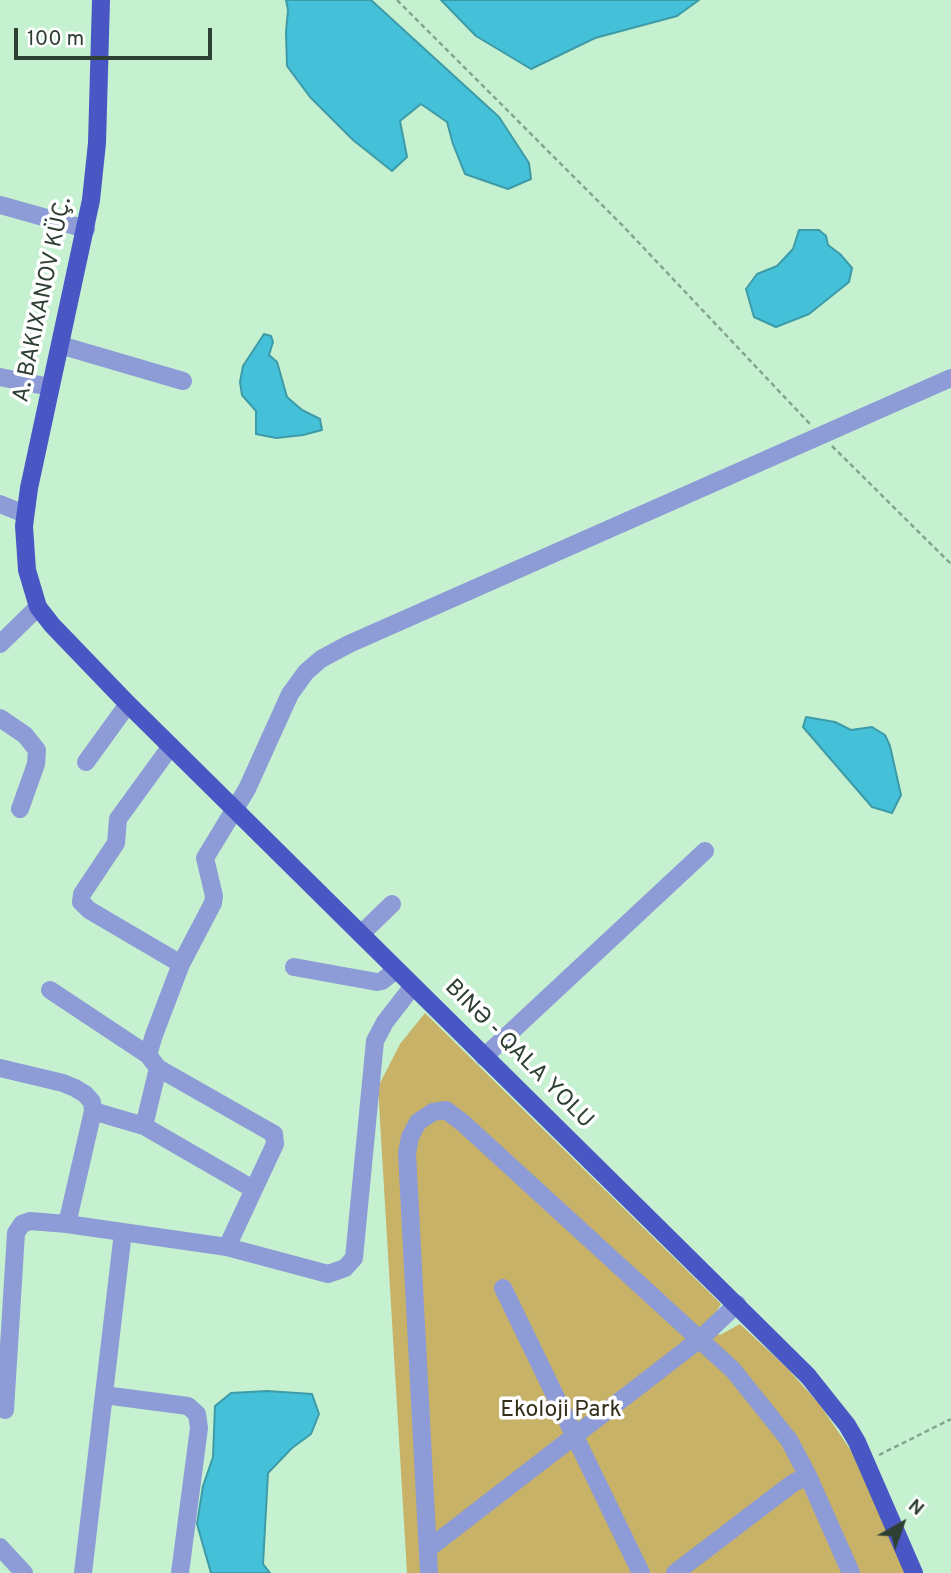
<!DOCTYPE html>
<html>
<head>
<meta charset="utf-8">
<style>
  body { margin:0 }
  #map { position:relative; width:951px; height:1573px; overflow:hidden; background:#c5f1d1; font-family:Overpass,sans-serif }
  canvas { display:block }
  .north { position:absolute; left:867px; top:1489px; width:70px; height:70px; -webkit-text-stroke:5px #fff; paint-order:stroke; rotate:40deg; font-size:19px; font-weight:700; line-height:28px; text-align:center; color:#2e3f33 }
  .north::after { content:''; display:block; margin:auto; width:24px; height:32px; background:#2e3f33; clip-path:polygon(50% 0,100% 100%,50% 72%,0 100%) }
  .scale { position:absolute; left:14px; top:28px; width:198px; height:32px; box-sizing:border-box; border:4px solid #2e3f33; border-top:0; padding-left:9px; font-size:21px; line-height:24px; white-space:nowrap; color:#2e3f33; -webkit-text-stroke:5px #fff; paint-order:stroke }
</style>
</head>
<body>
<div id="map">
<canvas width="951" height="1573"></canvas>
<div class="north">N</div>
<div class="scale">100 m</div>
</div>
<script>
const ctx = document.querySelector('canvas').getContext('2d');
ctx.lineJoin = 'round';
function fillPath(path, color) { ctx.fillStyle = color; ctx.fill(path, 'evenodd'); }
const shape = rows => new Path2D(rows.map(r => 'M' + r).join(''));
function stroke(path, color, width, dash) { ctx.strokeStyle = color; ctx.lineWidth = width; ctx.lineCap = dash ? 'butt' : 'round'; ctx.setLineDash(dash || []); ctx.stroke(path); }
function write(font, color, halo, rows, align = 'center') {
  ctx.font = font + ' Overpass,sans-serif'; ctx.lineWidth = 7; ctx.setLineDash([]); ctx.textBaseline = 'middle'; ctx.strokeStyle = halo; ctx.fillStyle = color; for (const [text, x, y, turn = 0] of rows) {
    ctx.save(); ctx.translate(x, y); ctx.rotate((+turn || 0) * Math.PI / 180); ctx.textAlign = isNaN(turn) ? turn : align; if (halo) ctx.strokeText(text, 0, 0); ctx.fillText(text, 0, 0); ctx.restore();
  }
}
const green = shape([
  [425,1013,721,1304,708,1325,720,1335,740,1324,787,1368,820,1405,852,1452,907,1573,407,1573,378,1087,400,1044]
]);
const water = shape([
  [286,0,371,0,499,117,529,163,531,179,508,189,465,174,453,144,447,122,421,104,400,121,407,157,392,171,353,140,310,97,287,66,286,32,288,10,286,0],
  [441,0,699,0,677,16,595,38,531,69,476,36,441,0],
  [799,230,819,230,826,236,828,245,840,254,852,268,849,282,809,314,776,327,754,317,746,289,757,274,777,266,793,249,799,230],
  [264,334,271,336,273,342,269,355,277,362,287,397,302,410,320,419,322,430,303,435,276,438,256,434,256,411,242,395,240,382,243,366,264,334],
  [806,717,835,722,851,730,872,727,885,735,890,746,901,795,892,813,872,807,803,727,806,717],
  [267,1391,312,1394,319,1414,311,1434,292,1448,268,1473,263,1564,270,1573,211,1573,197,1524,203,1486,213,1457,215,1406,231,1393,267,1391]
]);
const path = shape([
  [397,0,623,226,810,424],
  [832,446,951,564],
  [879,1455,951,1419]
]);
const minor = shape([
  [0,205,86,229],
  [60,345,183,381],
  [0,377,50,387],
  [0,504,25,514],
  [0,644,38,607],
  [0,718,25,735,37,750,36,764,20,809],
  [171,746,118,819,116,843,82,894,81,902,89,910,181,964],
  [86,762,128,704],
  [361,934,392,904],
  [294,967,377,982,382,981,396,970],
  [50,990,148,1055],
  [484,1057,705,851],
  [0,1068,63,1083,75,1088,85,1094,92,1102,93,1111,144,1126,253,1189],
  [158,1068,274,1134,275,1144,227,1247],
  [144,1126,158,1068,148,1055,154,1035,181,964,213,903,214,896,205,858,247,789,290,694,306,672,321,659,349,644,951,378],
  [67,1224,93,1111],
  [503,1288,641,1573],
  [104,1395,188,1406,197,1414,199,1428,180,1573],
  [5,1410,16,1233,22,1224,30,1221,67,1224,227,1247,328,1274,345,1268,354,1258,375,1041,385,1022,413,986],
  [0,1547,24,1573],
  [428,1549,700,1339,737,1304],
  [83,1573,123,1232],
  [429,1573,407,1153,410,1137,418,1122,433,1112,446,1110,463,1123,733,1370,789,1440,808,1476],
  [675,1573,793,1483,808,1476,851,1573]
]);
const major = shape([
  [101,0,97,143,91,200,29,488,24,526,27,570,38,607,52,625,128,704,808,1376,847,1425,857,1442,914,1573]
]);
const streetNames = [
  ["A. BAKIXANOV KÜÇ.",44,300,-78],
  ["BINƏ - QALA YOLU",518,1055,45]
];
const parkNames = [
  ["Ekoloji Park",561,1411]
];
fillPath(green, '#c8b268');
fillPath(water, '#44c1d9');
stroke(water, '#3d9aa7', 2);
stroke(path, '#84a48d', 2.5, [5, 3.5]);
stroke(minor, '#8d9bd7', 18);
stroke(major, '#4957c5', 18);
write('23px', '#2e3f33', '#fff', streetNames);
write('23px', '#352f1a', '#fff', parkNames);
</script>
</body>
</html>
